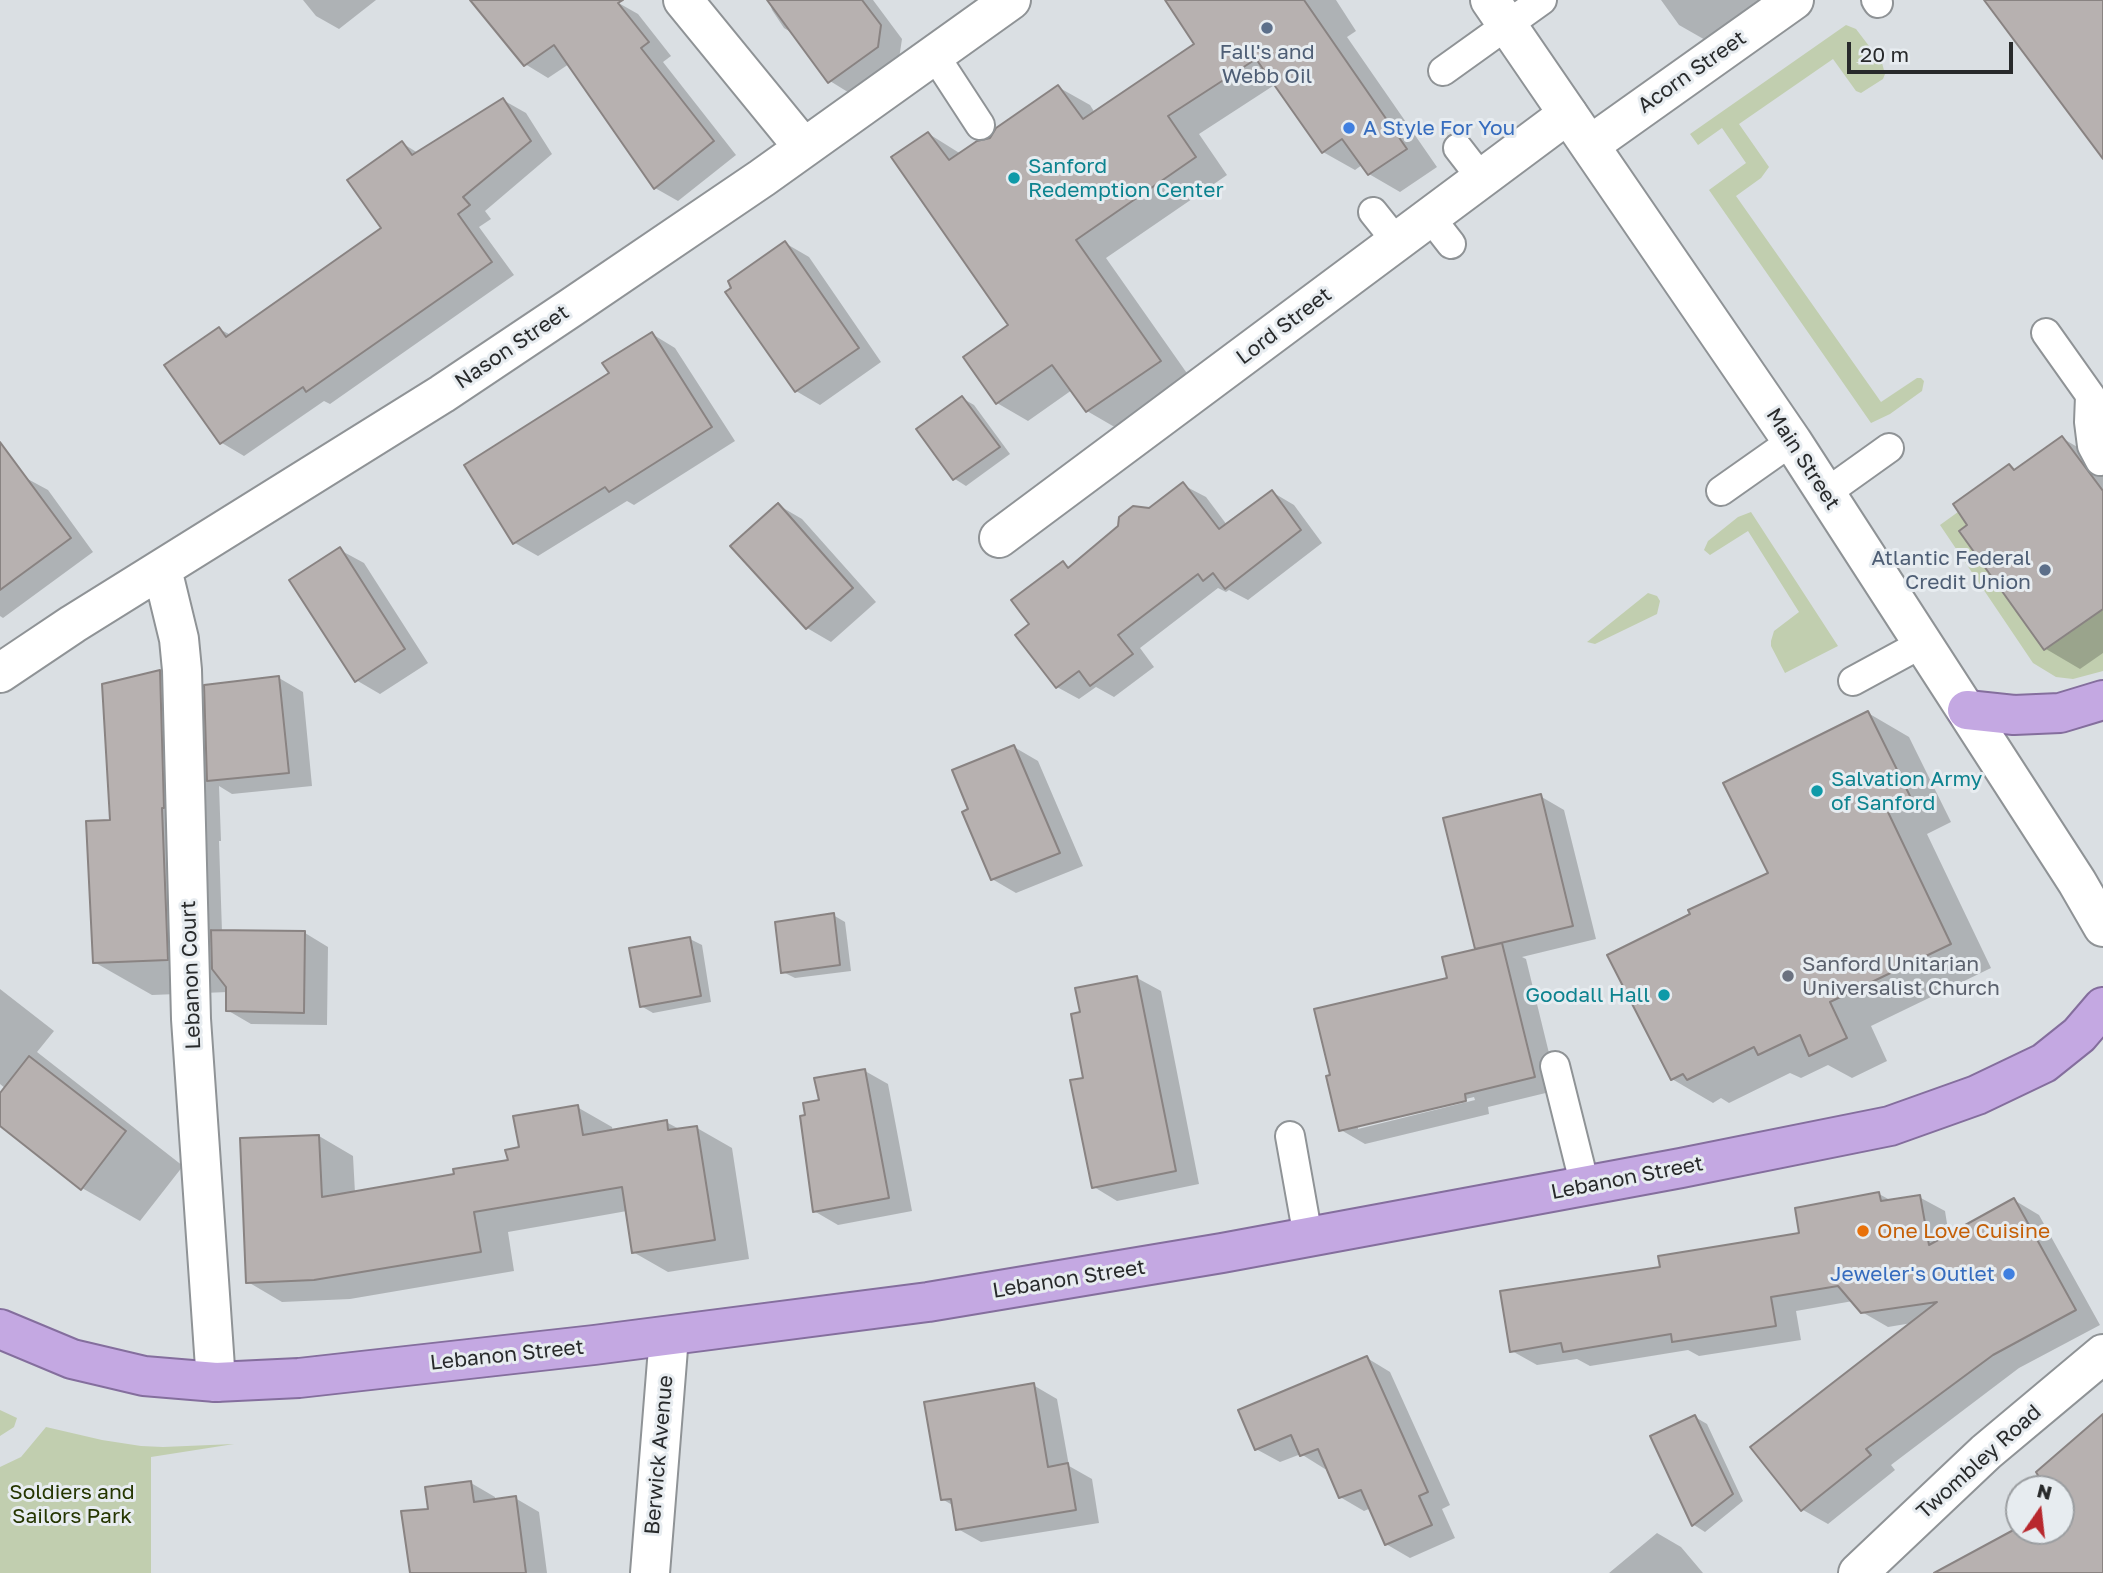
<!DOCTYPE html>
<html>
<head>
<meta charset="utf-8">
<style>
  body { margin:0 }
  #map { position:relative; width:2103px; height:1573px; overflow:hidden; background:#dadfe3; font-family:"Golos Text",sans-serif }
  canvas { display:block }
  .north { position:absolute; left:2005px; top:1475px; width:70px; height:70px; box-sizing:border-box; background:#e7ecf0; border:2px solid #9b9ea1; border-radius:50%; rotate:14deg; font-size:19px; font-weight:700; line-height:28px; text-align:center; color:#282a2b }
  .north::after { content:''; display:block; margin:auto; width:24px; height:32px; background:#b8282e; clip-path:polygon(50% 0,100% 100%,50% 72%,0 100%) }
  .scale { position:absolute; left:1847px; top:42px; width:166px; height:32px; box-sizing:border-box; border:4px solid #282a2b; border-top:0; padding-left:9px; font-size:21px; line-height:24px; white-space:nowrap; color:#282a2b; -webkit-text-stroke:5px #e7ecf0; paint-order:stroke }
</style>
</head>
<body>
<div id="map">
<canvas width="2103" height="1573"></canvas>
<div class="north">N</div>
<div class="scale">20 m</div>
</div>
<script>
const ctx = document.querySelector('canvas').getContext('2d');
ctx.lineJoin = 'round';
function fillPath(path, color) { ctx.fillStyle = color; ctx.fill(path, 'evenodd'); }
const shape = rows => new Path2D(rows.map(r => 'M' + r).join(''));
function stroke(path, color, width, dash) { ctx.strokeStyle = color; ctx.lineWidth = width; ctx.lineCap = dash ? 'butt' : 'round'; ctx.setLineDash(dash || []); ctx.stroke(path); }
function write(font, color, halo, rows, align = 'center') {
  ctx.font = font + ' "Golos Text",sans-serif'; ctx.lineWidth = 6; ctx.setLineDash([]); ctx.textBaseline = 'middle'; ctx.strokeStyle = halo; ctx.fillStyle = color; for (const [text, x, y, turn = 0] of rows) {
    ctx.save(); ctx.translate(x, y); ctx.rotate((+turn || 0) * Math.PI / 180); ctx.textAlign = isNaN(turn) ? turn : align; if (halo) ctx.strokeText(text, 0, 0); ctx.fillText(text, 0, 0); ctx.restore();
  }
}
const green = shape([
  [1846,25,1856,29,1882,63,1885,74,1883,79,1861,93,1856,91,1833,59,1739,124,1769,167,1761,178,1736,196,1881,402,1917,378,1921,378,1924,381,1922,391,1890,414,1871,423,1709,190,1746,163,1722,128,1698,145,1690,134],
  [1751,512,1838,646,1785,673,1771,646,1771,641,1774,631,1799,612,1748,531,1710,555,1704,550,1708,541,1738,517],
  [1958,512,1967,525,1959,531,2044,650,2103,609,2103,671,2073,679,2056,677,2033,663,1940,525],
  [1648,593,1657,596,1660,601,1657,614,1595,644,1587,642],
  [0,1410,17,1418,14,1427,0,1436],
  [46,1427,102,1440,141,1446,163,1447,234,1444,151,1457,151,1573,0,1573,0,1467,21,1457]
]);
const shadow = shape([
  [303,0,376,0,339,29,316,16],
  [473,0,608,0,615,1,638,14,671,56,663,62,736,155,678,201,655,188,569,64,548,78,525,64],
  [769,0,873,0,902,39,899,59,851,94,830,81,794,34,784,28,772,10],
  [1167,0,1336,0,1356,31,1347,37,1437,167,1400,192,1369,174,1362,165,1355,170,1323,152,1276,84,1199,134,1227,175,1106,258,1191,379,1118,429,1087,411,1072,390,1028,421,997,403,1010,326,929,134,961,154,991,140,1058,87,1090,105,1095,113,1196,45],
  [1661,0,1779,0,1714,45,1679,25],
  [503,100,526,113,552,154,485,211,491,219,479,227,514,275,330,404,324,401,244,456,222,443,167,366,219,329,231,335,384,229,402,143,418,153],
  [785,243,809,257,881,362,820,405,796,391],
  [652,334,675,348,735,441,634,505,627,501,538,556,515,543,611,373],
  [962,398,974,405,1010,454,966,486,955,479,918,429],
  [2062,438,2096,458,2103,467,2103,653,2080,669,2046,649,1961,531,1970,525,2009,466,2016,470],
  [24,477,48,490,93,552,3,618,0,616,0,495],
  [1183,485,1206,497,1227,525,1272,492,1294,505,1322,543,1248,600,1229,590,1226,592,1218,588,1140,648,1154,667,1114,697,1096,687,1079,699,1057,687,1032,624,1063,563,1071,568],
  [778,505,802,519,876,602,831,642,807,628],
  [340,550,364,563,428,663,380,694,356,680],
  [160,672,206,698,279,678,303,692,312,786,232,794,219,786,221,841,219,841,222,932,305,933,328,947,327,1025,251,1024,227,1010,228,992,152,995,94,962,112,822],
  [1868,713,1909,737,1951,822,1927,834,1991,968,1871,1026,1887,1061,1852,1078,1828,1065,1801,1078,1790,1073,1729,1103,1721,1098,1713,1103,1672,1079,1770,874],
  [1014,747,1038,761,1083,866,1016,893,992,879,970,810],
  [1540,796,1564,810,1596,939,1522,957,1526,959,1558,1090,1488,1107,1489,1114,1365,1144,1341,1130,1449,979,1480,950,1476,948],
  [1474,1097,1475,1100,1358,1129,1358,1125],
  [833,915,845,922,851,971,795,978,783,972],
  [690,939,702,945,711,1002,653,1013,641,1006],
  [1137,978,1161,991,1199,1184,1117,1201,1094,1187,1082,1013],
  [0,989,54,1031,37,1052,183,1166,140,1221,82,1188,0,1124,0,1096,6,1089,0,1084],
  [865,1071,888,1084,912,1211,838,1225,814,1211,807,1116,821,1102],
  [577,1107,612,1127,613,1132,666,1122,681,1130,697,1128,732,1148,749,1259,668,1272,633,1252,627,1211,508,1232,514,1271,350,1299,282,1302,248,1282,319,1136,353,1156,355,1193,456,1175,510,1161,521,1149],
  [1879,1194,1892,1201,1919,1197,1945,1211,1949,1236,2014,1200,2039,1215,2100,1325,2019,1368,1891,1465,1895,1470,1828,1524,1803,1510,1912,1323,1888,1327,1862,1312,1853,1301,1796,1311,1801,1340,1699,1356,1688,1350,1590,1366,1577,1359,1537,1365,1512,1351,1662,1269,1802,1235],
  [1367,1358,1390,1372,1450,1505,1442,1509,1455,1538,1410,1558,1386,1544,1371,1508,1364,1511,1340,1497,1328,1468,1325,1469,1301,1454,1280,1462,1256,1449],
  [1033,1385,1057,1399,1069,1466,1092,1479,1099,1523,981,1542,958,1529,954,1506,942,1499],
  [1695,1417,1707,1424,1743,1501,1705,1532,1694,1525,1652,1437],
  [471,1483,495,1497,495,1501,515,1498,539,1512,547,1573,411,1573,430,1510],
  [1657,1533,1681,1547,1703,1573,1609,1573]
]);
const building = shape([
  [470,0,623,0,618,3,649,42,641,48,714,141,654,189,554,45,524,66,470,0],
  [767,0,862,0,881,25,878,47,828,83,767,0],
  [1165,0,1304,0,1407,149,1368,175,1342,139,1322,153,1256,59,1168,116,1196,157,1076,240,1161,361,1086,412,1052,365,996,404,963,357,1008,325,891,157,928,132,949,160,977,141,990,138,996,128,1058,85,1083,119,1194,44,1165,0],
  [1984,0,2103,0,2103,159,1984,0],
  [503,98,531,141,463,197,470,205,458,214,492,262,306,392,303,387,220,444,164,365,219,327,226,337,381,228,347,180,402,141,412,155,503,98],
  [785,241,859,348,795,392,725,292,731,288,728,281,785,241],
  [652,332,712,427,609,492,605,487,513,544,464,465,609,373,602,363,652,332],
  [962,396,1000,447,953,480,916,429,962,396],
  [2062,436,2103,491,2103,609,2044,650,1959,531,1967,525,1953,504,2009,464,2014,470,2062,436],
  [0,442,71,538,0,590,0,442],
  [1183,482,1219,529,1272,490,1301,530,1225,589,1213,573,1203,581,1198,574,1118,635,1133,654,1090,686,1079,671,1056,688,1015,635,1029,624,1011,600,1063,561,1068,568,1118,526,1119,517,1133,506,1149,508,1183,482],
  [778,503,853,588,806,629,730,546,778,503],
  [340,547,405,649,355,682,289,580,340,547],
  [160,670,164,808,162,808,168,960,93,963,86,821,110,820,102,684,160,670],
  [279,676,289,773,207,781,204,685,279,676],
  [1868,711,1911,798,1887,810,1951,944,1830,1002,1847,1038,1809,1056,1800,1035,1758,1055,1754,1047,1687,1080,1683,1074,1671,1080,1607,955,1690,914,1688,910,1768,873,1723,783,1868,711],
  [1014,745,1060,853,991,880,962,812,968,809,952,770,1014,745],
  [1541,794,1573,926,1475,949,1443,818,1541,794],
  [834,913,840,965,781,973,775,922,834,913],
  [211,930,305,931,304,1013,226,1011,226,987,212,969,211,930],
  [690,937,701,996,640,1007,629,948,690,937],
  [1502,943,1535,1077,1465,1094,1466,1101,1339,1131,1326,1076,1330,1075,1314,1009,1447,978,1442,957,1502,943],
  [1137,976,1176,1171,1092,1188,1070,1080,1083,1078,1071,1014,1080,1012,1075,988,1137,976],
  [29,1056,126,1131,81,1190,0,1126,0,1093,29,1056],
  [865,1069,889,1198,813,1212,800,1116,805,1115,803,1103,819,1100,814,1078,865,1069],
  [578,1105,583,1135,667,1120,668,1130,697,1126,715,1240,632,1253,622,1187,474,1212,481,1252,314,1280,246,1283,240,1138,319,1135,322,1197,454,1174,453,1169,508,1160,505,1150,519,1147,513,1116,578,1105],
  [1879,1192,1881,1201,1920,1195,1929,1245,2014,1198,2076,1310,1993,1355,1866,1449,1871,1455,1801,1511,1750,1447,1937,1302,1861,1313,1838,1286,1771,1297,1776,1326,1672,1342,1671,1334,1563,1352,1561,1343,1510,1352,1500,1291,1660,1267,1658,1256,1799,1233,1795,1208,1879,1192],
  [1367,1356,1428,1492,1419,1496,1432,1525,1385,1545,1361,1490,1339,1498,1318,1449,1300,1456,1291,1435,1255,1450,1238,1410,1367,1356],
  [1034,1383,1048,1467,1068,1463,1076,1510,956,1530,951,1499,941,1500,924,1402,1034,1383],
  [2103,1414,2103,1573,1934,1573,2019,1527,2019,1531,2061,1531,2061,1489,2046,1489,2036,1472,2103,1414],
  [1695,1415,1733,1494,1692,1526,1650,1436,1695,1415],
  [471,1481,474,1502,516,1496,526,1573,410,1573,401,1511,428,1509,425,1487,471,1481]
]);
const service = shape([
  [1876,0,1878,3],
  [935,56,980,125],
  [1443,71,1542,0],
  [1458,148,1482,179],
  [1373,212,1397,242],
  [1430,217,1451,244],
  [2046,333,2090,395,2103,418],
  [2090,396,2089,422,2092,446,2100,461],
  [1721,491,1792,441],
  [1826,493,1889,448],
  [1853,681,1923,643],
  [1555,1066,1585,1186],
  [1290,1136,1308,1237]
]);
const minor = shape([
  [683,0,804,148],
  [1590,145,1794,0],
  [999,538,1568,114],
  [162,569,179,639,182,670,191,1019,216,1382],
  [0,673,73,624,442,394,572,307,762,178,1011,0],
  [650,1573,669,1336],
  [1858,1573,1986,1452,2103,1354]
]);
const secondary = shape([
  [1490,0,1792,441,2077,882,2103,927]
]);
const trunk = shape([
  [1967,710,2014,715,2060,713,2103,700],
  [0,1329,72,1359,106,1367,144,1376,216,1382,299,1378,594,1345,928,1302,1222,1253,1681,1168,1890,1126,1977,1095,2044,1063,2079,1035,2103,1007]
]);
const markers = [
  [1267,28,7,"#5c6f8a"],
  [1349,128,7,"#3f7fe0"],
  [1014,178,7,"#0f9aa8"],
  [2045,570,7,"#5c6f8a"],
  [1817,791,7,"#0f9aa8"],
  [1788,976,7,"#6b7280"],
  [1664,995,7,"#0f9aa8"],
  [1863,1231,7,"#e8710a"],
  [2009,1274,7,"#3f7fe0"]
];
const serviceNames = [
  ["Fall's and",1267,52],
  ["Webb Oil",1267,76],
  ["Atlantic Federal",2031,558,"right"],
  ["Credit Union",2031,582,"right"]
];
const streetNames = [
  ["Acorn Street",1692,72,-35],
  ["Lord Street",1284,326,-37],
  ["Nason Street",512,347,-34],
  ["Main Street",1803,459,57],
  ["Lebanon Court",191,975,-92],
  ["Lebanon Street",1627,1178,-11],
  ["Lebanon Street",1069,1279,-9],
  ["Lebanon Street",507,1355,-6],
  ["Berwick Avenue",659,1455,-85],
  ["Twombley Road",1979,1462,-42]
];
const shopNames = [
  ["A Style For You",1363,128],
  ["Jeweler's Outlet",1995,1274,"right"]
];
const cultureNames = [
  ["Sanford",1028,166],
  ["Redemption Center",1028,190],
  ["Salvation Army",1831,779],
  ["of Sanford",1831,803],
  ["Goodall Hall",1650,995,"right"]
];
const worshipNames = [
  ["Sanford Unitarian",1802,964],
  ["Universalist Church",1802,988]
];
const foodNames = [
  ["One Love Cuisine",1877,1231]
];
const parkNames = [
  ["Soldiers and",72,1492],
  ["Sailors Park",72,1516]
];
fillPath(green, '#c1ceaf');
fillPath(shadow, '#0003');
fillPath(building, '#b7b1b0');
stroke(building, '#898382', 2);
stroke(service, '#8f9396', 32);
stroke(minor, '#8f9396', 42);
stroke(secondary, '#8f9396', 42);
stroke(trunk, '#846e9d', 42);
stroke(service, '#fff', 28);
stroke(minor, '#fff', 38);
stroke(secondary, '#fff', 38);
stroke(trunk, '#c4a8e2', 38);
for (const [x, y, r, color] of markers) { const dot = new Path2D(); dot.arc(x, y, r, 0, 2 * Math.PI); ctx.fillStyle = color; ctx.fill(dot); stroke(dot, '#e7ecf0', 2.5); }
write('21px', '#4e5e75', '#e7ecf0', serviceNames);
write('21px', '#282a2b', '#e7ecf0', streetNames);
write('21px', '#366cbe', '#e7ecf0', shopNames, 'left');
write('21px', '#0d838f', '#e7ecf0', cultureNames, 'left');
write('21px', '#5b616d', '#e7ecf0', worshipNames, 'left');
write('21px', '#c56008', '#e7ecf0', foodNames, 'left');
write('21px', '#253600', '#e7ecf0', parkNames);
</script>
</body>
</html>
